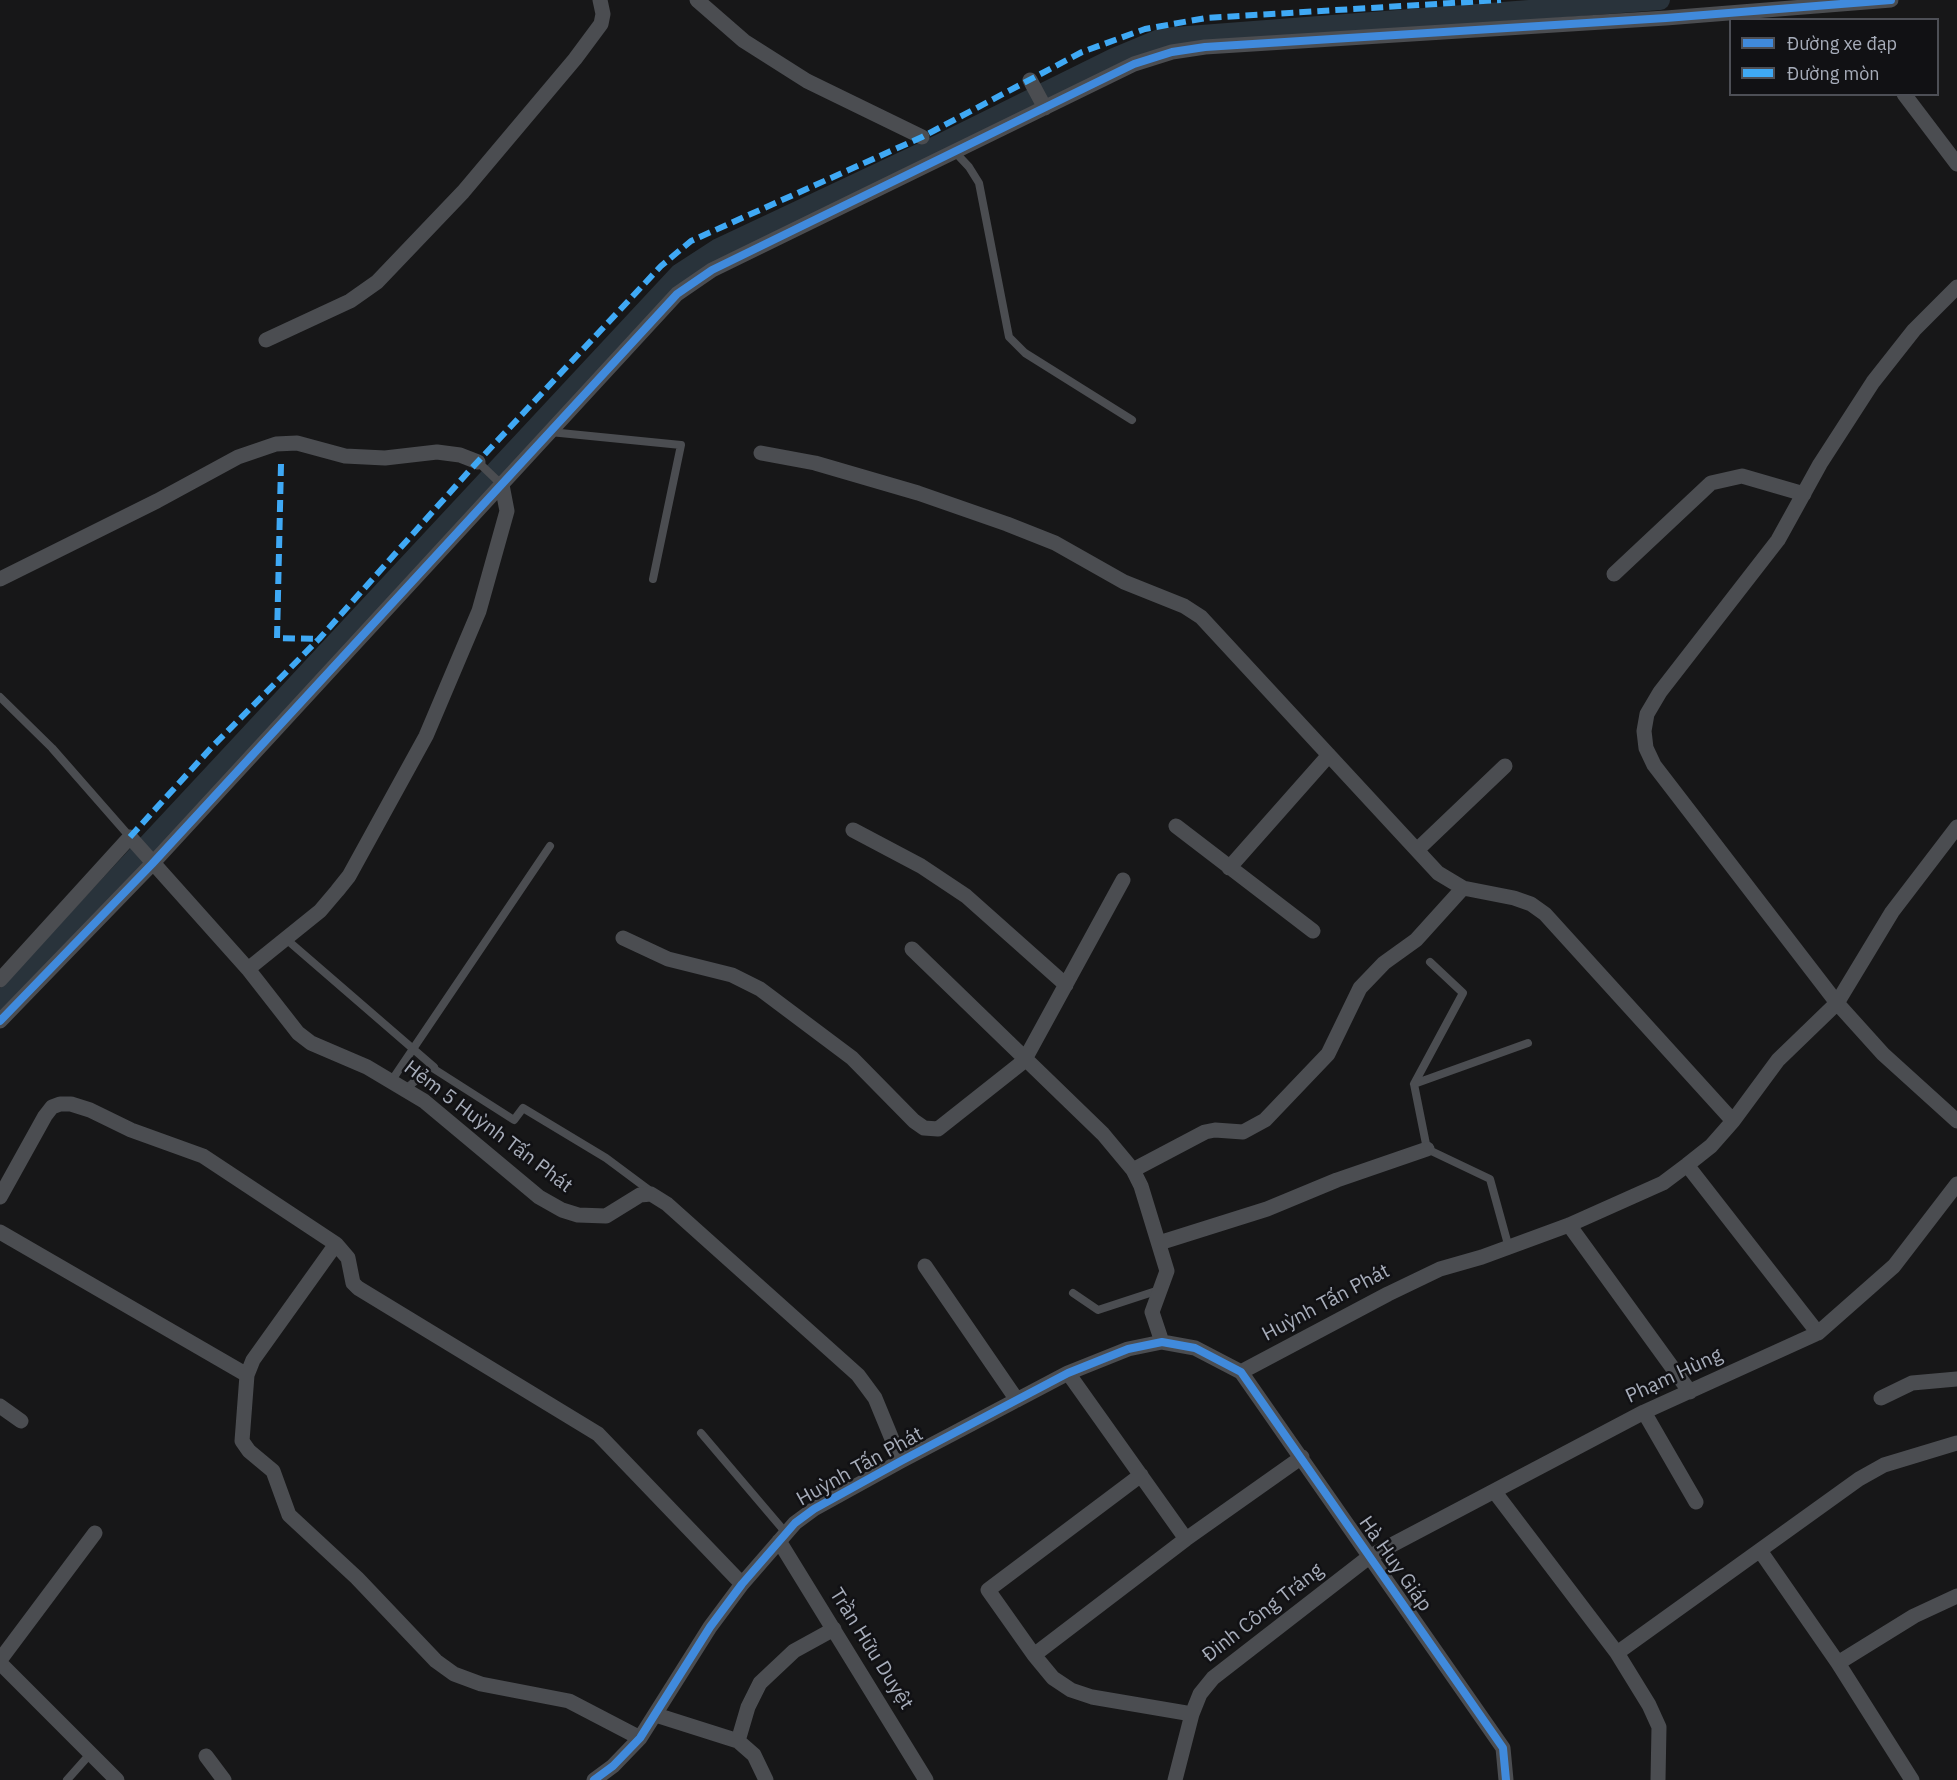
<!DOCTYPE html>
<html>
<head>
<meta charset="utf-8">
<style>
  body { margin:0 }
  #map { position:relative; width:1957px; height:1780px; overflow:hidden; background:#171718; font-family:"IBM Plex Sans",sans-serif }
  canvas { display:block }
  .legend { position:absolute; left:1729px; top:18px; width:210px; height:78px; box-sizing:border-box; background:#111114; border:2px solid #4d4f56; margin:0; padding:8px 10px; list-style:none; font-size:18px; color:#a7adba }
  .legend li { display:flex; align-items:center; gap:12px; height:30px }
  .legend b { width:30px; border:2px solid #4d4f56 }
</style>
</head>
<body>
<div id="map">
<canvas width="1957" height="1780"></canvas>
<ul class="legend">
<li><b style="height:8px;background:#408adc"></b>Đường xe đạp</li>
<li><b style="height:8px;background:#3fa9f5"></b>Đường mòn</li>
</ul>
</div>
<script>
const ctx = document.querySelector('canvas').getContext('2d');
ctx.lineJoin = 'round';
const shape = rows => new Path2D(rows.map(r => 'M' + r).join(''));
function stroke(path, color, width, dash) { ctx.strokeStyle = color; ctx.lineWidth = width; ctx.lineCap = dash ? 'butt' : 'round'; ctx.setLineDash(dash || []); ctx.stroke(path); }
function write(font, color, halo, rows, align = 'center') {
  ctx.font = font + ' "IBM Plex Sans",sans-serif'; ctx.lineWidth = 5; ctx.setLineDash([]); ctx.textBaseline = 'middle'; ctx.strokeStyle = halo; ctx.fillStyle = color; for (const [text, x, y, turn = 0] of rows) {
    ctx.save(); ctx.translate(x, y); ctx.rotate((+turn || 0) * Math.PI / 180); ctx.textAlign = isNaN(turn) ? turn : align; if (halo) ctx.strokeText(text, 0, 0); ctx.fillText(text, 0, 0); ctx.restore();
  }
}
const canal = shape([
  [0,1003,679,274,719,248,940,144,1114,58,1162,38,1660,0]
]);
const service = shape([
  [955,152,969,167,979,183,1009,337,1025,353,1132,420],
  [550,432,681,445,653,579],
  [478,462,502,485],
  [0,697,52,748,130,837],
  [286,939,434,1067],
  [392,1080,550,846],
  [1414,1084,1463,993,1430,962],
  [406,1089,431,1067,514,1120,523,1108,606,1158,653,1193],
  [1509,1248,1490,1179,1427,1149,1414,1084,1528,1043],
  [1073,1293,1098,1310,1159,1290],
  [701,1433,786,1533],
  [67,1780,91,1753]
]);
const minor = shape([
  [697,0,744,41,807,81,922,137],
  [1030,80,1045,108],
  [1904,94,1957,164],
  [1957,287,1914,330,1873,382,1820,464,1778,540,1660,692,1647,714,1644,731,1646,748,1654,765,1837,1003,1883,1054,1957,1121],
  [266,340,350,301,377,282,463,192,575,59,601,24,603,14,600,0],
  [761,453,815,463,918,493,1007,524,1055,543,1124,582,1184,606,1201,617,1438,873,1463,888,1514,898,1531,904,1545,914,1733,1121],
  [1614,574,1711,483,1742,476,1804,494],
  [0,579,157,501,238,457,276,444,297,443,345,456,385,458,437,452,460,455,478,462],
  [1176,826,1313,931],
  [853,830,921,866,966,896,1066,985],
  [1417,850,1505,766],
  [1229,868,1329,755],
  [623,938,668,959,732,975,760,989,852,1058,914,1121,924,1128,938,1129,1024,1061,1123,880],
  [912,949,1103,1134,1133,1170,1141,1186,1167,1271,1152,1312,1162,1342],
  [248,969,320,911,337,891,349,876,426,736,479,611,507,511,502,485],
  [0,980,130,837,248,969,298,1033,311,1043,367,1067,424,1101,539,1197,562,1210,578,1215,606,1216,640,1195,651,1194,667,1204,858,1375,875,1398,901,1461],
  [0,1021,152,864,677,294,712,270,1134,64,1172,52,1205,47,1666,18,1891,0],
  [1687,1165,1818,1333],
  [1133,1170,1205,1132,1215,1130,1243,1132,1265,1120,1328,1054,1360,988,1384,963,1416,940,1463,888],
  [0,1197,45,1116,52,1107,60,1104,71,1104,90,1110,131,1130,203,1156,336,1244,348,1258,353,1283,358,1288,598,1434,742,1584],
  [1569,1225,1690,1392],
  [0,1232,247,1375,242,1441,249,1451,273,1471,289,1515,357,1578,436,1661,454,1674,481,1684,569,1701,640,1738],
  [1159,1243,1267,1209,1337,1180,1427,1149],
  [925,1266,1017,1400],
  [1241,1372,1388,1294,1440,1269,1482,1257,1569,1225,1663,1183,1687,1165,1711,1146,1733,1121,1778,1060,1837,1003,1892,912,1957,827],
  [1068,1373,1186,1539],
  [247,1375,253,1360,336,1244],
  [1881,1398,1912,1383,1957,1379],
  [0,1406,21,1421],
  [1644,1412,1696,1502],
  [1141,1475,988,1590,1034,1655,1053,1678,1071,1690,1092,1697,1192,1714],
  [1494,1491,1617,1653,1649,1705,1659,1727,1658,1780],
  [779,1541,926,1780],
  [1761,1552,1838,1663,1912,1780],
  [1617,1653,1859,1479,1884,1465,1957,1443],
  [1034,1655,1186,1539,1302,1457],
  [0,1660,95,1533],
  [0,1663,117,1780],
  [1838,1663,1914,1616,1957,1596],
  [656,1715,738,1741,754,1755,766,1780],
  [738,1741,748,1707,760,1683,794,1651,834,1629],
  [206,1756,224,1780],
  [594,1780,613,1766,640,1738,710,1627,742,1584,795,1523,814,1509,901,1461,1068,1373,1128,1349,1162,1342,1195,1348,1241,1372,1503,1748,1506,1780],
  [1175,1780,1192,1714,1200,1694,1213,1678,1369,1557,1644,1412,1818,1333,1894,1266,1957,1184]
]);
const quiet = shape([
  [281,464,277,638,319,639],
  [130,837,211,748,319,639,470,470,661,266,691,241,922,137,1082,52,1145,29,1206,18,1501,0]
]);
const cycleway = shape([
  [0,1021,152,864,677,294,712,270,1134,64,1172,52,1205,47,1666,18,1891,0],
  [594,1780,613,1766,640,1738,710,1627,742,1584,795,1523,814,1509,901,1461,1068,1373,1128,1349,1162,1342,1195,1348,1241,1372,1503,1748,1506,1780]
]);
const streetNames = [
  ["Hẻm 5 Huỳnh Tấn Phát",488,1127,37],
  ["Huỳnh Tấn Phát",1326,1303,-28],
  ["Phạm Hùng",1674,1376,-25],
  ["Huỳnh Tấn Phát",860,1467,-29],
  ["Hà Huy Giáp",1395,1564,55],
  ["Đinh Công Tráng",1263,1613,-38],
  ["Trần Hữu Duyệt",871,1649,58]
];
stroke(canal, '#29333b', 20);
stroke(service, '#4b4d51', 8);
stroke(minor, '#4b4d51', 15);
stroke(quiet, '#3fa9f5', 6, [12, 6]);
stroke(cycleway, '#408adc', 8);
write('20px', '#a7adba', '#111114', streetNames);
</script>
</body>
</html>
